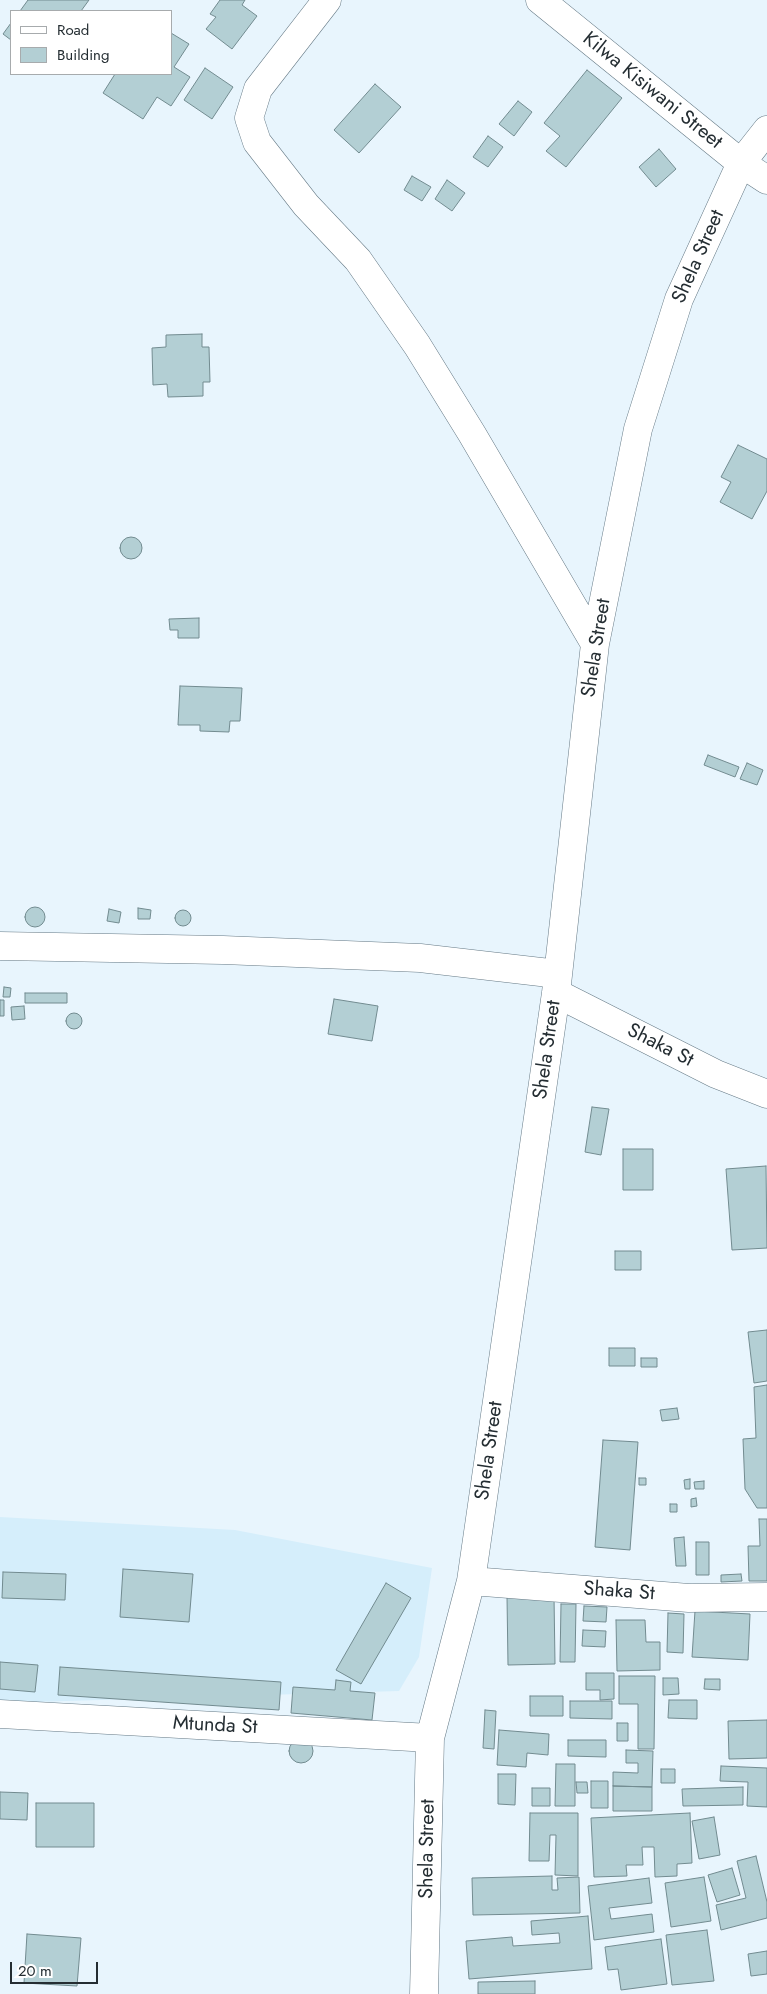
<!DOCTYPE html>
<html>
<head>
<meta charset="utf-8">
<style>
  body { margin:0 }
  #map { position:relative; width:767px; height:1994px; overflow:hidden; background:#e8f5fd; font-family:Jost,sans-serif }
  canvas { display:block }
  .legend { position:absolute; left:10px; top:10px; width:162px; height:65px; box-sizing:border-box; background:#fff; border:1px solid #a7abad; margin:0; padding:6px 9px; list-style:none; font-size:15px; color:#242d32 }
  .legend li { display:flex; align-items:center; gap:10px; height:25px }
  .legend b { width:25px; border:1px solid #a7abad }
  .scale { position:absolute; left:10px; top:1962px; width:88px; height:22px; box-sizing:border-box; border:2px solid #242d32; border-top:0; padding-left:6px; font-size:15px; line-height:18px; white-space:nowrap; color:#242d32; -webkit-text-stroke:4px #fff; paint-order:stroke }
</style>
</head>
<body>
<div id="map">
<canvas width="767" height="1994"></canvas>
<ul class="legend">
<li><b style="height:6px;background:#fff"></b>Road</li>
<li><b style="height:14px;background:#b3cfd4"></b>Building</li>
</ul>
<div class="scale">20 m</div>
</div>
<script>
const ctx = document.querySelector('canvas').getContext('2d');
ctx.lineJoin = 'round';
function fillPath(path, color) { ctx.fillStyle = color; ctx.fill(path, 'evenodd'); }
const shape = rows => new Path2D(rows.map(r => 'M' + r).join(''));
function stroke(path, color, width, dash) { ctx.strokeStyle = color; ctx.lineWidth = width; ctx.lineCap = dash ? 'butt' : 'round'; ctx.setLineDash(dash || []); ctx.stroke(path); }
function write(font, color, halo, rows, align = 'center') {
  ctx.font = font + ' Jost,sans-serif'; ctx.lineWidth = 4; ctx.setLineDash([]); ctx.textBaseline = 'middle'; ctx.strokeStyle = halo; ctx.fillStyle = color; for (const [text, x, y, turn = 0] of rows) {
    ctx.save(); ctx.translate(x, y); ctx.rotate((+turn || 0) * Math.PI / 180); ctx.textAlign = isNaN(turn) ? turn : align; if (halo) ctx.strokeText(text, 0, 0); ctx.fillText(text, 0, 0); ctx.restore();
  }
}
const built = shape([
  [0,1517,235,1530,432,1568,419,1657,399,1691,0,1703]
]);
const building = shape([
  [28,0,89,0,81,11,20,11,28,0],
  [220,0,245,0,242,5,257,16,232,49,206,29,216,17,210,14,220,0],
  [11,23,11,40,3,34,11,23],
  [171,33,189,44,174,67,190,77,171,106,157,97,143,119,103,93,115,74,171,74,171,33],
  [205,68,233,87,212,119,184,100,205,68],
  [587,70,622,98,566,167,546,151,560,136,544,123,587,70],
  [375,84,401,107,359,153,334,130,375,84],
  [518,101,532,112,514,136,499,124,518,101],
  [488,136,503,147,488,167,473,157,488,136],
  [659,149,676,169,656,187,639,167,659,149],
  [412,176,431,187,422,201,404,190,412,176],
  [447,180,465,193,452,211,435,199,447,180],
  [202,334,202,347,209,347,210,382,203,382,203,396,168,397,167,384,153,385,152,348,166,347,166,335,202,334],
  [738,445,767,459,767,491,752,519,720,502,731,482,721,477,738,445],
  '120 548a11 11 0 1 1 22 0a11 11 0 1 1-22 0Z',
  [199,618,199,638,178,638,178,630,170,630,169,619,199,618],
  [180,686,242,688,240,721,230,721,229,732,200,731,200,725,178,725,180,686],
  [708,755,739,767,735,777,704,765,708,755],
  [747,763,763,770,757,785,740,779,747,763],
  '25 917a10 10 0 1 1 20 0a10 10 0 1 1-20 0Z',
  [138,908,151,910,150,919,138,919,138,908],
  [109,909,121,912,119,923,107,921,109,909],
  '175 918a8 8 0 1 1 16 0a8 8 0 1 1-16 0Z',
  [4,987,11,988,10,997,3,997,4,987],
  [25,993,67,993,67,1003,25,1003,25,993],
  [334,999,378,1006,372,1041,328,1034,334,999],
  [0,1000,4,1000,4,1016,0,1016,0,1000],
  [24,1006,25,1019,12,1020,11,1007,24,1006],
  '66 1021a8 8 0 1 1 16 0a8 8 0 1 1-16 0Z',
  [592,1107,609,1109,601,1155,585,1152,592,1107],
  [623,1149,653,1149,653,1190,623,1190,623,1149],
  [766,1166,767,1248,732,1250,726,1169,766,1166],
  [615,1251,641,1251,641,1270,615,1270,615,1251],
  [767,1330,767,1381,754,1383,748,1332,767,1330],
  [609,1348,635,1348,635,1366,609,1366,609,1348],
  [641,1358,657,1358,657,1367,641,1367,641,1358],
  [767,1385,767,1508,757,1508,745,1489,743,1439,756,1438,754,1387,767,1385],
  [677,1408,679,1419,662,1421,660,1410,677,1408],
  [603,1440,638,1442,630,1550,595,1547,603,1440],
  [639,1478,646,1478,646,1485,639,1485,639,1478],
  [690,1479,690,1489,685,1489,684,1480,690,1479],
  [704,1481,704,1489,695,1489,694,1482,704,1481],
  [696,1498,697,1506,691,1507,691,1499,696,1498],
  [670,1504,677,1504,677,1512,670,1512,670,1504],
  [759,1519,767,1519,767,1581,749,1581,748,1546,760,1546,759,1519],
  [684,1537,686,1566,676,1566,674,1538,684,1537],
  [696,1542,709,1542,709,1575,696,1575,696,1542],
  [123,1569,193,1574,189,1622,120,1617,123,1569],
  [3,1572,66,1574,65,1600,2,1598,3,1572],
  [741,1574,742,1581,721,1582,721,1575,741,1574],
  [386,1583,411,1598,361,1684,336,1670,386,1583],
  [507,1596,554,1596,555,1664,508,1665,507,1596],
  [561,1604,576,1604,575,1662,560,1662,561,1604],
  [584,1606,607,1607,606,1622,583,1621,584,1606],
  [695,1611,750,1614,748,1660,692,1657,695,1611],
  [668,1613,684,1614,683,1653,667,1652,668,1613],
  [616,1620,645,1620,646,1642,660,1642,660,1670,617,1671,616,1620],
  [583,1630,606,1631,605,1647,582,1646,583,1630],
  [0,1662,38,1665,35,1692,0,1689,0,1662],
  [60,1667,281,1682,279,1710,58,1695,60,1667],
  [586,1673,614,1673,614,1699,600,1700,600,1690,586,1690,586,1673],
  [619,1676,655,1676,654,1749,638,1749,638,1704,619,1704,619,1676],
  [663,1678,678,1678,679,1694,663,1695,663,1678],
  [705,1679,720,1679,720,1690,704,1689,705,1679],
  [336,1680,351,1682,350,1691,375,1693,372,1720,291,1713,293,1687,335,1690,336,1680],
  [530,1696,563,1696,563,1716,530,1716,530,1696],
  [669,1700,697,1700,697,1719,668,1718,669,1700],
  [570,1701,612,1701,612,1719,570,1718,570,1701],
  [485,1710,496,1711,494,1749,483,1748,485,1710],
  [767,1720,767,1758,729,1759,728,1721,767,1720],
  [617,1723,628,1723,628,1741,617,1741,617,1723],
  [499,1730,549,1734,548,1755,527,1753,526,1767,497,1765,499,1730],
  '289 1751a12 12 0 1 1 24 0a12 12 0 1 1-24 0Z',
  [568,1740,606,1740,606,1757,568,1756,568,1740],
  [626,1750,653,1751,652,1787,613,1786,613,1772,638,1773,638,1763,626,1763,626,1750],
  [556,1764,575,1764,575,1806,555,1806,556,1764],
  [721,1766,767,1768,767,1807,747,1806,748,1782,720,1781,721,1766],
  [661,1769,675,1769,675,1783,661,1783,661,1769],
  [498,1774,516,1774,515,1805,498,1804,498,1774],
  [591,1781,608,1781,608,1808,591,1808,591,1781],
  [576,1782,587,1782,588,1793,577,1793,576,1782],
  [613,1786,652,1787,652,1811,613,1811,613,1786],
  [743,1787,743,1805,683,1806,682,1789,743,1787],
  [532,1788,550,1788,550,1806,532,1806,532,1788],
  [0,1792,28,1793,27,1820,0,1819,0,1792],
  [36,1803,94,1803,94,1847,36,1847,36,1803],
  [530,1813,578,1813,578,1876,555,1875,556,1835,550,1835,549,1861,529,1861,530,1813],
  [690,1813,692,1863,677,1864,677,1876,655,1877,654,1847,642,1847,643,1865,626,1865,627,1876,594,1877,591,1818,690,1813],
  [714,1817,720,1855,699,1859,692,1821,714,1817],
  [756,1856,767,1902,767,1918,721,1930,716,1905,746,1898,737,1861,756,1856],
  [732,1868,740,1895,717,1902,708,1875,732,1868],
  [552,1876,552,1890,558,1890,557,1878,579,1877,580,1913,473,1915,472,1878,552,1876],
  [704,1877,711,1921,671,1927,665,1883,704,1877],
  [649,1878,652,1903,609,1908,611,1919,652,1914,654,1932,594,1940,588,1886,649,1878],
  [588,1916,592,1969,469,1979,466,1941,512,1937,513,1946,560,1943,559,1933,532,1935,531,1921,588,1916],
  [707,1930,714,1981,672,1985,666,1935,707,1930],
  [27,1934,81,1938,77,1986,24,1983,27,1934],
  [661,1939,667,1984,621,1990,618,1969,608,1970,605,1947,661,1939],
  [767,1951,767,1974,751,1976,748,1954,767,1951],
  [535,1981,535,1994,478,1994,478,1982,535,1981]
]);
const minor = shape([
  [327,0,258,89,249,118,257,142,306,205,358,260,417,345,472,434,595,644],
  [540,0,741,163,767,180],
  [0,946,223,950,420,958,558,974],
  [556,993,716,1074,767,1094],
  [471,1581,689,1598,767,1597],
  [0,1714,430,1738],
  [424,1994,430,1738,471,1581,556,993,595,644,638,429,679,299,741,163,767,130]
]);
const streetNames = [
  ["Kilwa Kisiwani Street",652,91,39],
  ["Shela Street",699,257,-66],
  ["Shela Street",597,648,-81],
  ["Shaka St",660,1046,27],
  ["Shela Street",548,1050,-82],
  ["Shela Street",490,1451,-82],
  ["Shaka St",619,1592,4],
  ["Mtunda St",215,1726,3],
  ["Shela Street",428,1849,-89]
];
fillPath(built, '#d5eefb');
fillPath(building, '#b3cfd4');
stroke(building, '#728b90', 1);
stroke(minor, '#657985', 29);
stroke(minor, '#fff', 28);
write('20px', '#242d32', '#fff', streetNames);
</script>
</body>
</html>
